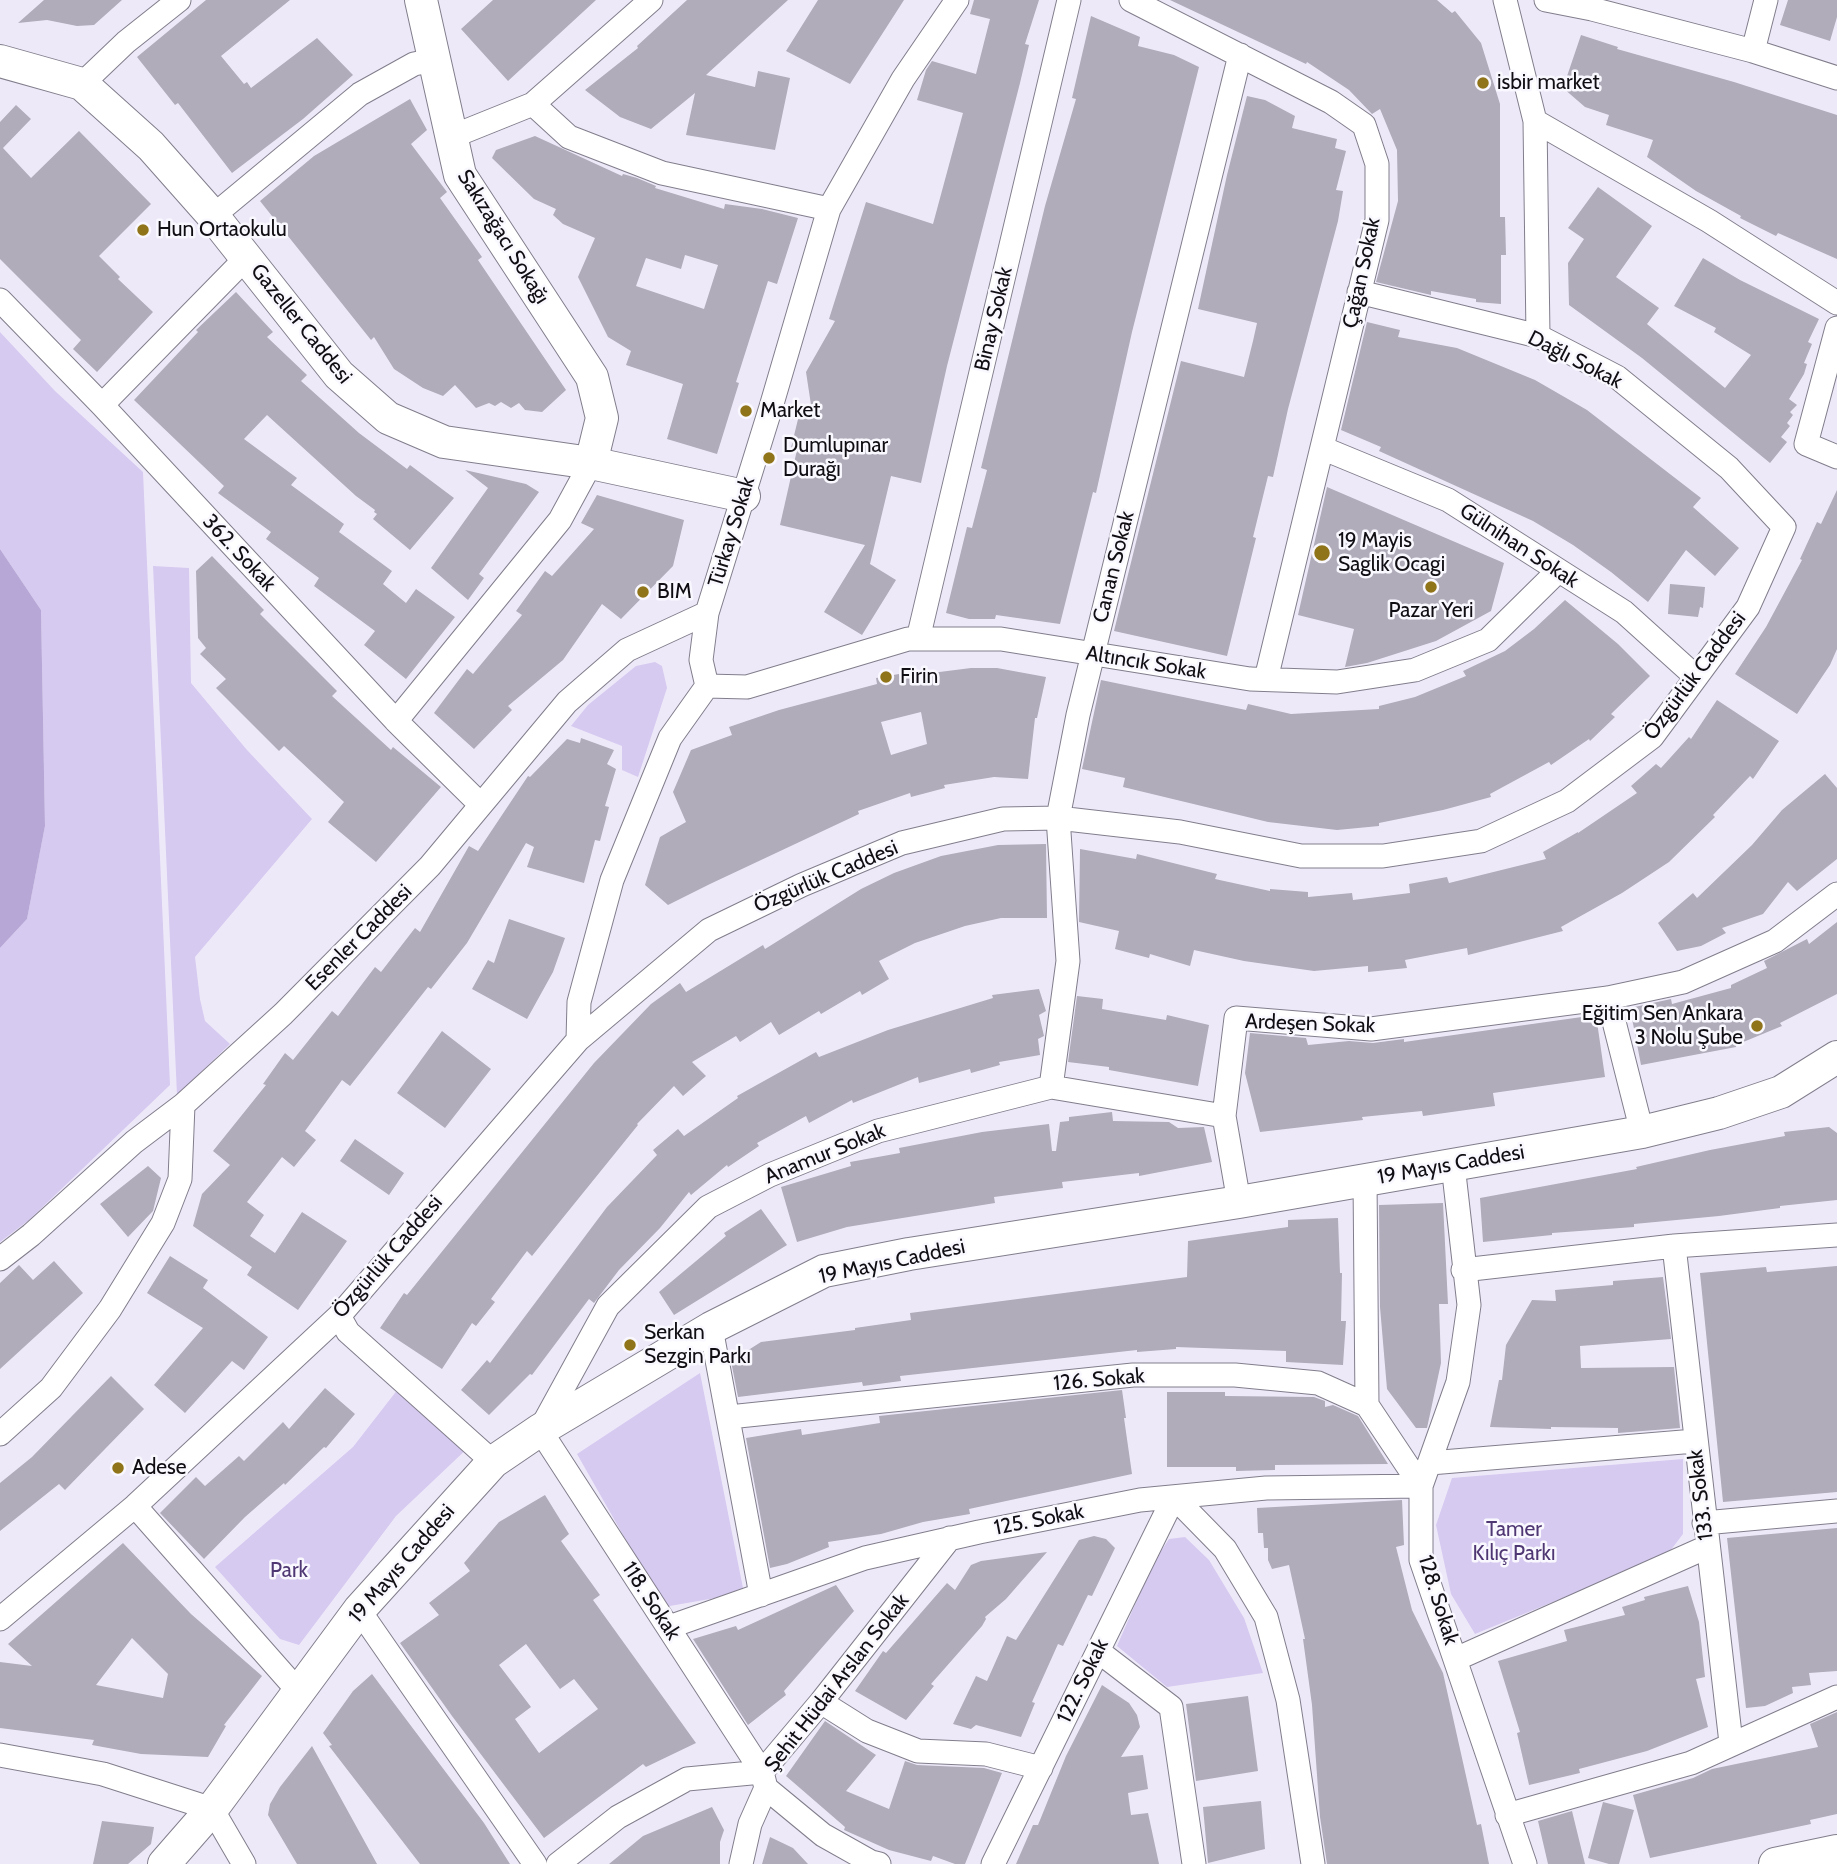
<!DOCTYPE html>
<html>
<head>
<meta charset="utf-8">
<style>
  body { margin:0 }
  canvas { display:block; background:#eee9f9 }
</style>
</head>
<body>
<canvas width="1837" height="1864"></canvas>
<script>
const ctx = document.querySelector('canvas').getContext('2d');
ctx.lineJoin = 'round';
function fillPath(path, color) { ctx.fillStyle = color; ctx.fill(path, 'evenodd'); }
const shape = rows => new Path2D(rows.map(r => 'M' + r).join(''));
function stroke(path, color, width, dash) { ctx.strokeStyle = color; ctx.lineWidth = width; ctx.lineCap = dash ? 'butt' : 'round'; ctx.setLineDash(dash || []); ctx.stroke(path); }
function write(font, color, halo, rows, align = 'center') {
  ctx.font = font + ' Cabin,sans-serif'; ctx.lineWidth = 5; ctx.setLineDash([]); ctx.textBaseline = 'middle'; ctx.strokeStyle = halo; ctx.fillStyle = color; for (const [text, x, y, turn = 0] of rows) {
    ctx.save(); ctx.translate(x, y); ctx.rotate((+turn || 0) * Math.PI / 180); ctx.textAlign = isNaN(turn) ? turn : align; if (halo) ctx.strokeText(text, 0, 0); ctx.fillText(text, 0, 0); ctx.restore();
  }
}
const green = shape([
  [0,332,55,391,143,472,170,1085,29,1220,0,1242,0,948,27,919,45,826,41,610,0,549],
  [153,566,189,568,191,683,247,750,312,819,195,957,200,999,205,1021,230,1044,177,1095],
  [655,662,662,666,667,688,638,777,622,770,622,746,571,726,588,705,636,666],
  [700,1373,744,1593,664,1607,577,1454],
  [398,1389,471,1445,396,1516,299,1645,280,1639,215,1567,353,1447],
  [1683,1459,1683,1534,1667,1555,1475,1634,1451,1594,1436,1525,1452,1478],
  [1185,1537,1209,1560,1244,1618,1263,1673,1167,1687,1117,1646,1153,1563,1169,1539]
]);
const forest = shape([
  [0,549,41,610,45,826,27,919,0,948]
]);
const building = shape([
  [44,0,122,0,94,25,77,26,47,20,18,23],
  [206,0,290,0,221,56,244,84,247,82,251,88,317,38,353,75,303,119,232,173,178,103,175,105,137,57],
  [493,0,596,0,508,81,461,29],
  [687,0,788,0,706,75,755,87,758,71,790,78,775,150,686,135,695,93,651,129,620,117,585,90,638,48,637,46],
  [818,0,904,0,850,84,786,51],
  [974,0,1039,0,1025,44,1029,45,1020,83,947,366,921,483,891,476,870,564,896,580,862,635,824,612,865,545,780,525,797,450,791,448,799,415,813,418,806,372,835,321,829,319,866,202,933,224,963,113,917,100,926,70,932,61,976,74,990,19,970,14],
  [1170,0,1437,0,1452,13,1455,11,1481,43,1500,104,1500,217,1505,217,1506,255,1501,255,1501,304,1476,302,1476,299,1431,291,1431,295,1376,282,1398,201,1397,150,1380,109,1372,114,1349,90,1307,62,1306,64],
  [1788,0,1837,0,1837,17,1830,41,1780,25],
  [1091,16,1140,37,1138,46,1174,55,1199,67,1132,332,1096,493,1093,492,1060,624,996,615,995,619,969,619,946,613,967,527,972,528,987,470,981,468,1045,206,1076,99,1072,98],
  [1581,35,1618,47,1617,49,1734,82,1837,115,1837,259,1778,233,1776,236,1740,218,1741,216,1696,191,1647,157,1653,140,1606,125,1609,115,1585,107,1563,88],
  [1247,96,1265,100,1295,116,1292,128,1337,139,1335,148,1346,151,1336,190,1343,191,1338,221,1288,409,1273,477,1268,476,1253,537,1256,538,1227,656,1114,631,1181,361,1244,377,1253,341,1257,323,1198,309,1227,175],
  [410,99,427,130,411,144,447,192,440,198,482,257,478,260,566,390,542,412,525,410,519,403,511,408,501,402,495,406,489,403,476,408,455,385,443,396,423,388,394,369,374,337,371,340,260,201,314,156],
  [16,105,31,119,3,148,31,178,79,131,151,204,99,256,120,277,118,279,153,312,97,372,73,349,81,340,0,259,0,122],
  [535,136,622,176,623,174,637,178,656,186,655,188,724,209,725,204,762,209,798,218,777,284,768,281,736,382,739,383,717,454,667,439,683,384,626,365,631,351,608,337,578,277,595,238,563,224,553,215,556,209,534,199,492,158,496,150],
  [685,255,718,265,704,309,636,286,646,258,681,269],
  [1598,187,1652,226,1616,277,1659,308,1647,324,1725,388,1751,355,1714,332,1716,328,1674,306,1703,258,1740,280,1819,319,1808,342,1812,344,1804,363,1807,364,1804,374,1789,399,1797,405,1790,412,1793,415,1787,423,1790,426,1781,437,1787,442,1770,463,1642,358,1569,305,1568,263,1584,239,1568,228],
  [236,292,273,332,267,337,307,375,301,381,359,433,407,469,410,465,454,498,410,550,373,519,377,514,374,512,375,510,356,496,267,415,244,439,297,478,291,485,344,524,339,532,392,571,383,584,406,603,416,589,455,617,406,679,364,645,375,631,314,586,319,578,266,539,271,532,218,493,224,486,134,400,198,332,196,330],
  [1367,322,1400,330,1398,337,1457,348,1535,380,1587,410,1701,498,1693,507,1739,548,1715,576,1686,550,1648,602,1611,572,1573,545,1533,521,1379,451,1381,447,1341,430],
  [465,470,526,484,539,492,479,574,484,578,468,600,431,568,488,488],
  [1327,487,1504,563,1491,611,1436,641,1367,663,1345,667,1354,629,1298,615],
  [1837,490,1837,649,1830,665,1797,714,1735,674,1766,627,1802,560,1800,559,1817,522,1821,524],
  [597,495,684,520,673,566,621,619,602,604,563,660,508,706,512,710,474,749,434,713,467,669,473,674,522,615,516,611,545,571,552,576,594,529,581,523],
  [212,556,264,610,260,614,337,691,332,696,391,750,393,747,441,787,376,862,328,822,344,802,284,746,279,751,216,688,226,679,200,654,206,648,198,638,196,571],
  [1670,584,1705,587,1703,608,1700,607,1698,617,1668,614],
  [1565,600,1618,644,1650,676,1611,714,1615,717,1590,741,1589,739,1551,765,1549,762,1490,794,1491,797,1443,810,1379,823,1379,826,1337,830,1268,822,1123,787,1125,778,1082,769,1101,680,1246,710,1248,704,1291,714,1379,709,1379,706,1415,697,1466,676,1463,671,1505,651,1534,629],
  [971,668,997,668,1046,677,1037,718,1035,718,1028,779,994,777,944,785,945,788,911,797,910,793,858,811,859,814,710,884,668,905,645,885,660,837,686,822,673,792,691,750,732,735,729,727,779,710,877,684,876,678,899,674,900,677],
  [921,712,927,744,891,755,881,722],
  [1717,700,1779,741,1753,779,1750,776,1713,815,1715,817,1669,862,1622,893,1561,927,1563,931,1468,955,1467,948,1405,960,1407,968,1368,972,1368,966,1314,971,1244,961,1194,950,1190,966,1150,954,1149,958,1115,949,1119,931,1079,922,1080,849,1136,859,1137,854,1217,874,1215,879,1270,891,1270,889,1308,892,1308,897,1352,893,1353,900,1410,893,1409,884,1447,877,1449,883,1546,859,1543,852,1578,832,1578,833,1637,793,1631,786,1656,764,1661,768,1689,737,1691,739],
  [581,738,614,750,607,764,616,769,605,806,609,807,600,841,595,840,584,883,527,867,534,847,526,843,467,943,431,989,428,987,350,1086,342,1080,305,1131,316,1140,294,1167,282,1157,247,1202,264,1215,250,1236,275,1253,302,1212,347,1241,298,1310,247,1275,252,1267,193,1226,202,1194,230,1165,213,1151,266,1085,263,1084,285,1053,293,1060,332,1011,338,1016,375,967,381,972,415,928,420,932,469,846,478,851,528,776,530,777,567,739,580,743],
  [1825,774,1837,788,1837,859,1797,891,1788,882,1763,914,1722,928,1726,933,1701,946,1677,951,1658,923,1693,893,1697,898,1752,845,1782,810],
  [1046,844,1047,918,1001,918,965,926,915,943,879,961,889,979,862,995,860,991,821,1014,819,1011,779,1035,771,1022,740,1042,736,1036,692,1062,706,1076,683,1096,674,1086,637,1124,638,1125,532,1256,527,1251,491,1299,495,1302,476,1326,472,1323,442,1369,380,1328,404,1293,407,1295,594,1063,651,1004,680,983,686,992,763,945,765,949,861,889,894,873,941,856,998,845],
  [509,919,565,938,553,972,527,1019,472,989,488,960,494,963],
  [1837,922,1837,994,1780,1023,1782,1026,1736,1045,1736,1047,1641,1065,1630,1008,1671,999,1672,1004,1731,988,1731,985,1767,968,1764,961,1807,939,1809,944],
  [1039,989,1046,1011,1039,1015,1044,1036,1038,1039,1040,1055,999,1062,1000,1065,971,1073,970,1069,919,1083,918,1077,853,1103,852,1100,809,1123,806,1116,757,1143,759,1146,728,1167,727,1165,691,1195,689,1192,660,1228,619,1270,594,1303,589,1299,532,1375,530,1374,489,1415,461,1390,487,1360,490,1363,607,1207,657,1155,653,1150,678,1129,684,1136,738,1098,737,1096,816,1052,819,1057,888,1030,993,998,992,995],
  [1077,996,1103,999,1102,1009,1166,1020,1167,1015,1209,1025,1198,1086,1109,1070,1109,1067,1068,1062],
  [1596,1015,1605,1077,1493,1093,1495,1106,1423,1116,1422,1111,1362,1117,1363,1120,1260,1132,1245,1073,1250,1033,1306,1038,1308,1045,1349,1041,1373,1043,1404,1039,1404,1042],
  [442,1031,491,1069,445,1128,397,1093],
  [1112,1112,1113,1121,1169,1122,1178,1128,1204,1127,1212,1162,1139,1176,1139,1173,1062,1182,1063,1188,994,1197,995,1203,847,1227,797,1242,781,1187,851,1166,850,1162,900,1153,899,1148,982,1132,1049,1124,1052,1151,1056,1151,1060,1122,1069,1121,1069,1117],
  [1829,1127,1837,1133,1837,1200,1780,1206,1780,1208,1719,1216,1634,1224,1634,1227,1552,1233,1552,1235,1483,1242,1480,1198,1637,1169,1636,1167,1710,1150,1785,1136,1784,1132],
  [355,1139,404,1173,389,1195,340,1161],
  [148,1166,161,1178,153,1211,128,1237,100,1204],
  [1443,1203,1448,1304,1439,1304,1441,1363,1427,1428,1416,1428,1387,1389,1380,1307,1379,1205],
  [761,1209,787,1245,674,1315,659,1292,726,1236,724,1233],
  [1338,1218,1340,1273,1342,1273,1341,1321,1346,1321,1343,1365,1286,1362,1286,1351,1176,1347,1176,1349,1137,1352,1137,1350,900,1376,901,1381,863,1386,862,1382,738,1397,731,1361,761,1342,855,1330,855,1328,911,1320,910,1313,1187,1277,1188,1241,1288,1227,1288,1220],
  [170,1256,208,1280,203,1288,268,1337,244,1370,232,1361,185,1413,154,1385,203,1328,147,1293],
  [54,1261,83,1293,0,1369,0,1283,19,1265,33,1280],
  [1837,1266,1837,1492,1723,1502,1700,1273,1766,1267,1767,1272],
  [1663,1277,1671,1339,1580,1346,1581,1368,1674,1367,1680,1428,1618,1433,1618,1428,1551,1427,1551,1429,1490,1427,1499,1380,1502,1380,1506,1345,1532,1300,1556,1301,1555,1290,1613,1285,1613,1281],
  [111,1376,144,1409,65,1490,59,1484,0,1531,0,1483,32,1457],
  [325,1388,355,1414,326,1448,324,1447,285,1485,284,1483,245,1517,204,1559,160,1513,196,1477,205,1486,239,1456,244,1461,283,1422,289,1429],
  [1122,1390,1126,1418,1124,1418,1132,1474,969,1509,970,1514,923,1522,881,1534,828,1542,829,1547,787,1564,770,1568,746,1438,801,1429,802,1435,880,1423,879,1416],
  [1167,1392,1225,1392,1225,1396,1314,1397,1325,1401,1325,1407,1333,1405,1358,1416,1388,1464,1275,1465,1275,1470,1236,1471,1236,1467,1167,1467],
  [545,1495,569,1534,561,1541,600,1595,593,1600,696,1743,646,1767,643,1764,544,1838,452,1716,400,1643,439,1615,429,1603,470,1571,464,1563,499,1522],
  [526,1644,560,1689,574,1679,598,1709,539,1753,515,1719,531,1707,499,1665],
  [1402,1500,1404,1545,1396,1547,1412,1610,1443,1673,1477,1825,1481,1824,1489,1864,1327,1864,1320,1817,1312,1705,1303,1639,1305,1639,1289,1565,1272,1569,1268,1560,1268,1548,1264,1548,1263,1533,1258,1533,1257,1508],
  [1837,1528,1837,1671,1809,1673,1811,1685,1792,1687,1793,1693,1765,1706,1746,1708,1727,1538],
  [1094,1536,1106,1539,1115,1548,1092,1596,1088,1595,1063,1646,1058,1644,1032,1702,1035,1703,1021,1737,976,1725,971,1729,953,1724,976,1676,987,1681,1007,1636,1016,1640,1079,1540],
  [123,1543,191,1614,262,1676,224,1725,226,1726,208,1757,141,1754,92,1745,94,1740,0,1728,0,1662,32,1666,8,1644],
  [132,1638,168,1674,163,1698,96,1685],
  [1047,1552,1006,1599,985,1617,986,1619,982,1626,931,1684,934,1686,906,1720,855,1691,883,1651,886,1653,947,1583,955,1590,971,1565,981,1561],
  [836,1585,854,1611,784,1691,786,1695,748,1725,693,1639,736,1626,738,1630],
  [1688,1586,1699,1622,1705,1677,1696,1679,1708,1727,1647,1751,1579,1769,1580,1773,1529,1785,1517,1733,1520,1732,1498,1661,1567,1641,1564,1630,1625,1615,1622,1607,1645,1600,1644,1597],
  [372,1674,484,1823,510,1864,420,1864,329,1746,332,1745,323,1733,353,1691],
  [1102,1685,1129,1703,1137,1715,1140,1727,1121,1757,1143,1755,1148,1789,1128,1793,1131,1815,1148,1813,1159,1864,1016,1864,1033,1825,1038,1825,1066,1756],
  [1248,1696,1258,1771,1196,1781,1186,1704],
  [1837,1712,1837,1814,1810,1820,1811,1824,1650,1858,1633,1795,1693,1778,1712,1769,1818,1747,1810,1724],
  [825,1721,876,1755,846,1791,889,1809,905,1761,917,1765,984,1768,1002,1773,965,1864,955,1864,933,1856,931,1861,889,1850,844,1830,845,1827,786,1776],
  [312,1746,377,1864,297,1864,268,1815,270,1804,280,1787],
  [1261,1801,1265,1849,1208,1863,1203,1807],
  [1603,1802,1634,1810,1619,1864,1609,1864,1588,1858],
  [712,1807,724,1830,720,1842,720,1864,609,1864,643,1836],
  [1572,1811,1585,1864,1548,1864,1538,1821],
  [102,1821,154,1827,151,1844,128,1864,93,1864],
  [770,1837,793,1848,808,1864,762,1864]
]);
const street = shape([
  [1131,0,1331,102,1364,125,1377,164,1377,220,1266,679],
  [1505,0,1535,121,1538,336],
  [1546,0,1592,9,1753,51,1837,78],
  [1753,51,1766,0],
  [82,84,126,42,179,0],
  [533,104,569,137,662,173,829,209],
  [1535,121,1709,221,1837,303],
  [451,137,533,104,651,0],
  [213,216,360,94,414,64,434,60],
  [0,300,102,405,396,721,480,804],
  [1837,328,1806,444,1837,457],
  [102,405,247,257],
  [1322,448,1448,500,1624,612,1696,677],
  [918,639,1069,0],
  [707,686,747,687,908,639,1001,639,1250,679,1337,682,1415,670,1488,640,1558,571],
  [396,721,560,520,591,463],
  [1608,998,1642,1132],
  [578,1040,579,1002,612,880,670,738,707,686,701,660,707,613,771,407,829,209,903,79,957,0],
  [1051,1087,1068,961,1058,818,1078,715,1240,55],
  [1453,1165,1469,1305,1458,1382,1421,1486,1421,1560,1525,1864],
  [1365,1179,1367,1405],
  [1239,1202,1224,1116,1236,1018,1371,1029,1608,998,1683,982,1775,941,1837,894],
  [1674,1246,1731,1743],
  [0,1259,31,1235,134,1142,183,1105,283,1014,430,866,567,702,627,650,707,613],
  [1463,1270,1674,1246,1837,1235],
  [339,1316,348,1332,493,1462],
  [711,1328,761,1595],
  [729,1417,1133,1375,1235,1375,1318,1383,1367,1405,1421,1486],
  [0,1434,51,1388,110,1309,163,1223,180,1179,183,1105],
  [1430,1463,1695,1441],
  [135,1506,299,1692],
  [1704,1523,1837,1511],
  [359,1610,535,1864],
  [0,1619,135,1506,339,1316,578,1040,709,930,802,885,902,843,1003,819,1058,818,1180,832,1301,856,1383,856,1481,841,1567,801,1652,737,1748,607,1784,527,1729,468,1617,377,1538,336,1359,292],
  [669,1627,865,1558,979,1532,1140,1500,1266,1488,1421,1486],
  [1098,1651,1171,1707,1194,1864],
  [1456,1659,1707,1547],
  [821,1702,867,1731,918,1751,986,1754,1041,1768],
  [0,1755,103,1774,212,1809,244,1864],
  [762,1772,540,1430,608,1306,708,1207,770,1175,878,1131,1051,1087,1224,1116],
  [1507,1815,1691,1763,1837,1697],
  [558,1864,618,1817,687,1779,762,1772],
  [741,1864,750,1824,766,1788],
  [879,1864,871,1862,823,1835,766,1788,762,1772,821,1702,950,1538],
  [993,1864,1174,1497,1225,1549,1266,1617,1288,1700,1313,1864]
]);
const secondary = shape([
  [421,0,460,175,592,377,602,418,591,463],
  [0,61,82,84,151,146,213,216,339,375,388,418,444,442,591,463,744,496],
  [164,1864,212,1809,359,1610,493,1462,540,1430,711,1328,824,1271,909,1254,1239,1202,1642,1132,1719,1113,1781,1092,1837,1057],
  [1775,1864,1837,1851]
]);
const markers = [
  [1483,83,7,"#907419"],
  [143,230,7,"#907419"],
  [746,411,7,"#907419"],
  [769,458,7,"#907419"],
  [1322,553,9,"#907419"],
  [1431,587,7,"#907419"],
  [643,592,7,"#907419"],
  [886,677,7,"#907419"],
  [1757,1026,7,"#907419"],
  [630,1345,7,"#907419"],
  [118,1468,7,"#907419"]
];
const poiNames = [
  ["isbir market",1497,83],
  ["Hun Ortaokulu",157,230],
  ["Market",760,411],
  ["Dumlupınar",783,446],
  ["Durağı",783,470],
  ["19 Mayis",1338,541],
  ["Saglik Ocagi",1338,565],
  ["BIM",657,592],
  ["Pazar Yeri",1431,611,"center"],
  ["Firin",900,677],
  ["Eğitim Sen Ankara",1743,1014,"right"],
  ["3 Nolu Şube",1743,1038,"right"],
  ["Serkan",644,1333],
  ["Sezgin Parkı",644,1357],
  ["Adese",132,1468]
];
const streetNames = [
  ["Sakızağacı Sokağı",503,237,58],
  ["Çağan Sokak",1362,273,-78],
  ["Binay Sokak",994,319,-77],
  ["Gazeller Caddesi",301,324,51],
  ["Dağlı Sokak",1575,360,27],
  ["Türkay Sokak",732,532,-73],
  ["Gülnihan Sokak",1519,546,33],
  ["362. Sokak",239,553,47],
  ["Canan Sokak",1114,567,-76],
  ["Altıncık Sokak",1146,663,9],
  ["Özgürlük Caddesi",1695,676,-53],
  ["Özgürlük Caddesi",826,877,-23],
  ["Esenler Caddesi",359,938,-45],
  ["Ardeşen Sokak",1310,1024,2],
  ["Anamur Sokak",825,1154,-22],
  ["19 Mayıs Caddesi",1451,1165,-10],
  ["Özgürlük Caddesi",388,1257,-49],
  ["19 Mayıs Caddesi",892,1262,-12],
  ["126. Sokak",1099,1380,-5],
  ["133. Sokak",1701,1495,-97],
  ["125. Sokak",1039,1520,-11],
  ["19 Mayıs Caddesi",402,1564,-49],
  ["128. Sokak",1438,1600,73],
  ["118. Sokak",651,1601,57],
  ["122. Sokak",1083,1681,-64],
  ["Şehit Hüdai Arslan Sokak",837,1683,-52]
];
const parkNames = [
  ["Tamer",1514,1530],
  ["Kılıç Parkı",1514,1554],
  ["Park",289,1571]
];
fillPath(green, '#d6caf0');
fillPath(forest, '#b7a7d6');
fillPath(building, '#b0acba');
stroke(street, '#827e8c', 25);
stroke(secondary, '#827e8c', 34);
stroke(street, '#fff', 23);
stroke(secondary, '#fff', 32);
for (const [x, y, r, color] of markers) { const dot = new Path2D(); dot.arc(x, y, r, 0, 2 * Math.PI); ctx.fillStyle = color; ctx.fill(dot); stroke(dot, '#faf8ff', 2.5); }
write('21px', '#100e13', '#faf8ff', poiNames, 'left');
write('21px', '#100e13', '#faf8ff', streetNames);
write('21px', '#4f3773', '#faf8ff', parkNames);
</script>
</body>
</html>
